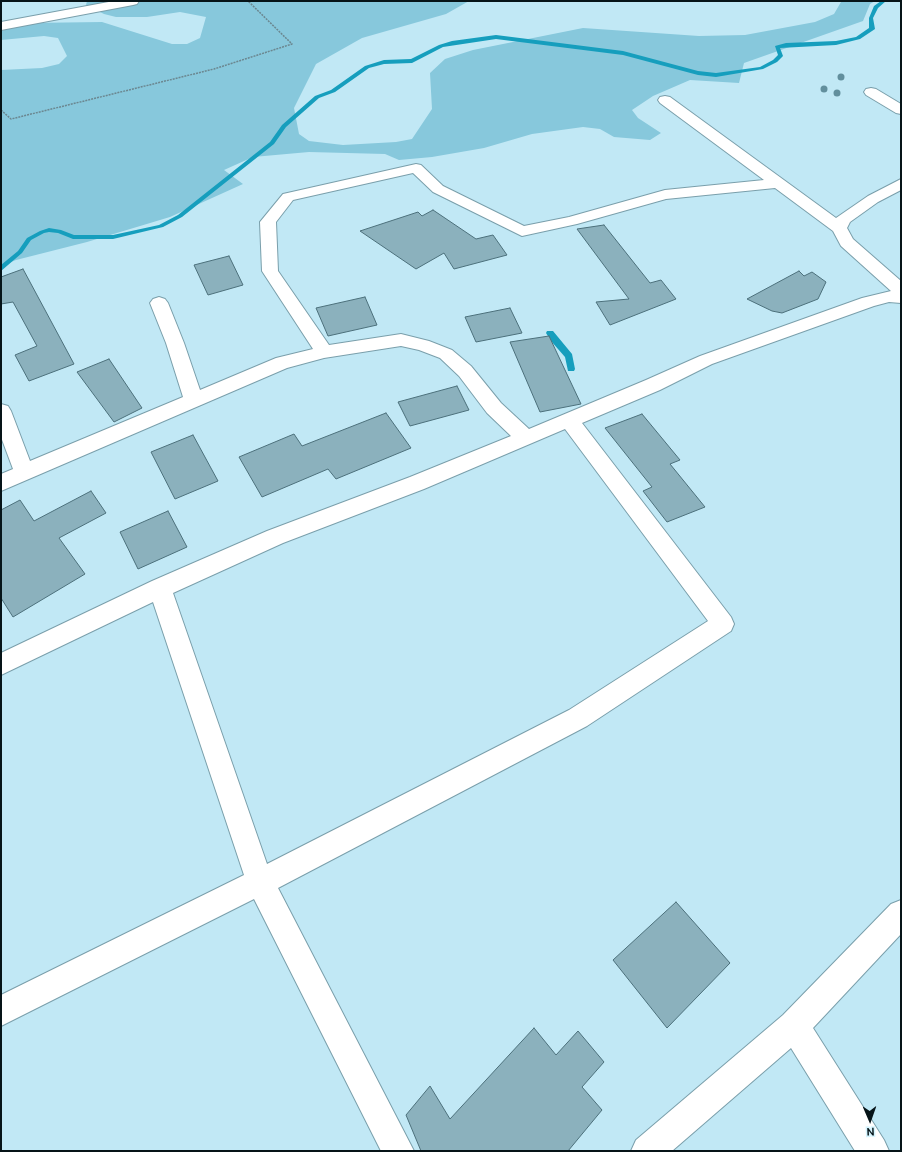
<!DOCTYPE html>
<html>
<head>
<meta charset="utf-8">
<style>
  body { margin:0 }
  #map { position:relative; width:902px; height:1152px; overflow:hidden; background:#c1e8f5; font-family:Ubuntu,sans-serif }
  canvas { display:block }
  .frame { position:absolute; inset:0; border:2px solid #061418; pointer-events:none }
  .north { position:absolute; left:850px; top:1100px; width:40px; height:40px; -webkit-text-stroke:3px #d5f4fe; paint-order:stroke; rotate:178deg; font-size:11px; font-weight:700; line-height:16px; text-align:center; color:#061418 }
  .north::after { content:''; display:block; margin:auto; width:14px; height:18px; background:#061418; clip-path:polygon(50% 0,100% 100%,50% 72%,0 100%) }
</style>
</head>
<body>
<div id="map">
<canvas width="902" height="1152"></canvas>
<div class="frame"></div>
<div class="north">N</div>
</div>
<script>
const ctx = document.querySelector('canvas').getContext('2d');
ctx.lineJoin = 'round';
function fillPath(path, color) { ctx.fillStyle = color; ctx.fill(path, 'evenodd'); }
const shape = rows => new Path2D(rows.map(r => 'M' + r).join(''));
function stroke(path, color, width, dash) { ctx.strokeStyle = color; ctx.lineWidth = width; ctx.lineCap = dash ? 'butt' : 'round'; ctx.setLineDash(dash || []); ctx.stroke(path); }
const green = shape([
  [87,1,469,1,446,14,362,38,316,64,294,108,299,134,309,141,343,145,396,142,412,139,432,109,430,73,445,59,473,50,583,28,699,36,745,35,815,22,834,14,841,2,840,1,875,1,870,4,863,21,744,63,739,83,690,80,653,96,632,110,638,118,661,133,650,140,614,137,600,129,583,127,532,134,484,148,432,157,399,160,385,154,309,152,253,157,224,170,243,184,170,217,87,242,16,260,1,266,1,70,42,68,59,64,67,56,58,38,44,36,1,40,1,31,28,23,102,22,172,44,187,44,200,38,206,17,180,12,147,17,116,17,104,14,86,5]
]);
const stream = shape([
  [881,1,886,1,878,8,873,18,875,29,860,39,836,45,780,48,783,56,777,62,763,69,716,77,698,75,623,55,496,39,443,47,412,63,384,64,369,68,335,92,319,98,286,127,274,144,182,217,163,227,113,239,73,239,58,233,49,232,44,233,31,240,22,253,1,271,1,265,18,251,27,238,40,231,49,228,61,230,74,235,113,235,159,225,178,215,270,142,282,125,315,96,331,90,365,66,384,60,411,59,439,45,452,41,496,35,623,51,698,71,716,73,760,67,773,60,778,55,775,46,786,43,836,41,856,37,869,28,869,18,874,6,881,1],
  [547,331,553,331,572,354,575,369,574,371,568,371,565,357,551,341,546,333,547,331]
]);
const building = shape([
  [433,210,476,239,493,235,507,255,454,269,444,253,416,269,360,231,418,212,422,216,433,210],
  [604,225,650,283,661,280,676,299,610,325,596,302,629,299,577,229,604,225],
  [229,256,243,285,208,295,194,265,229,256],
  [23,269,74,364,29,381,15,355,37,346,13,302,1,304,1,277,23,269],
  [799,271,804,276,812,272,826,282,818,299,782,313,772,311,747,299,799,271],
  [365,297,377,325,328,336,316,308,365,297],
  [510,308,522,333,476,342,465,317,510,308],
  [549,336,581,404,540,412,510,342,549,336],
  [109,359,142,408,114,422,77,372,109,359],
  [457,386,469,410,410,426,398,402,457,386],
  [386,413,411,448,336,479,328,469,262,497,239,457,294,434,302,446,386,413],
  [642,414,680,460,670,464,705,507,667,522,643,491,652,487,605,428,642,414],
  [193,435,218,481,175,499,151,452,193,435],
  [91,491,106,513,59,538,85,574,13,617,1,598,1,510,20,500,34,521,91,491],
  [168,511,187,547,138,569,120,532,168,511],
  [676,902,730,963,667,1028,613,960,676,902],
  [534,1028,556,1055,578,1031,604,1062,582,1087,602,1110,568,1151,421,1151,406,1115,430,1086,450,1119,534,1028]
]);
const path = shape([
  [1,110,11,119,214,69,292,44,248,1]
]);
const minor = shape([
  [114,1,139,1,137,4,133,5,1,30,1,22,114,1],
  [871,88,876,89,901,104,901,114,896,113,866,95,864,92,866,89,871,88],
  [665,96,670,97,836,218,868,196,901,179,901,190,878,202,850,222,847,228,853,239,901,281,901,303,889,302,874,306,712,364,660,390,582,423,731,617,734,624,731,631,587,726,278,888,414,1151,381,1151,254,899,1,1026,1,995,244,875,153,602,1,675,1,653,152,581,267,531,410,477,511,436,487,413,459,376,440,358,419,350,401,346,324,358,287,368,1,491,1,474,13,469,1,437,1,404,8,406,11,411,30,461,183,397,166,343,150,303,153,299,159,297,165,299,168,303,184,343,200,390,276,358,313,349,262,271,260,222,283,194,416,164,421,165,443,186,524,226,569,217,665,190,764,180,660,103,658,100,660,97,665,96],
  [413,173,433,192,522,236,577,224,666,199,775,188,833,231,841,246,891,291,862,298,700,356,646,380,529,429,501,403,471,366,452,350,429,341,401,334,329,345,278,271,276,222,293,200,413,173],
  [565,429,708,621,569,710,267,864,173,593,283,543,424,489,565,429],
  [901,900,901,934,813,1028,884,1140,889,1151,855,1151,791,1048,672,1151,631,1151,636,1140,783,1015,891,904,901,900]
]);
const trees = [
  [841,77],
  [824,89],
  [837,93]
];
fillPath(green, '#87c8dc');
fillPath(stream, '#169ebd');
fillPath(building, '#8bb1bd');
stroke(building, '#4c707b', 1);
stroke(minor, '#7a9fab', 2);
stroke(path, '#6b8790', 1.5, [2, 1]);
fillPath(minor, '#fff');
ctx.fillStyle = '#628f9d';
for (const [x, y] of trees) { ctx.beginPath(); ctx.arc(x, y, 3.5, 0, 2 * Math.PI); ctx.fill(); }
</script>
</body>
</html>
